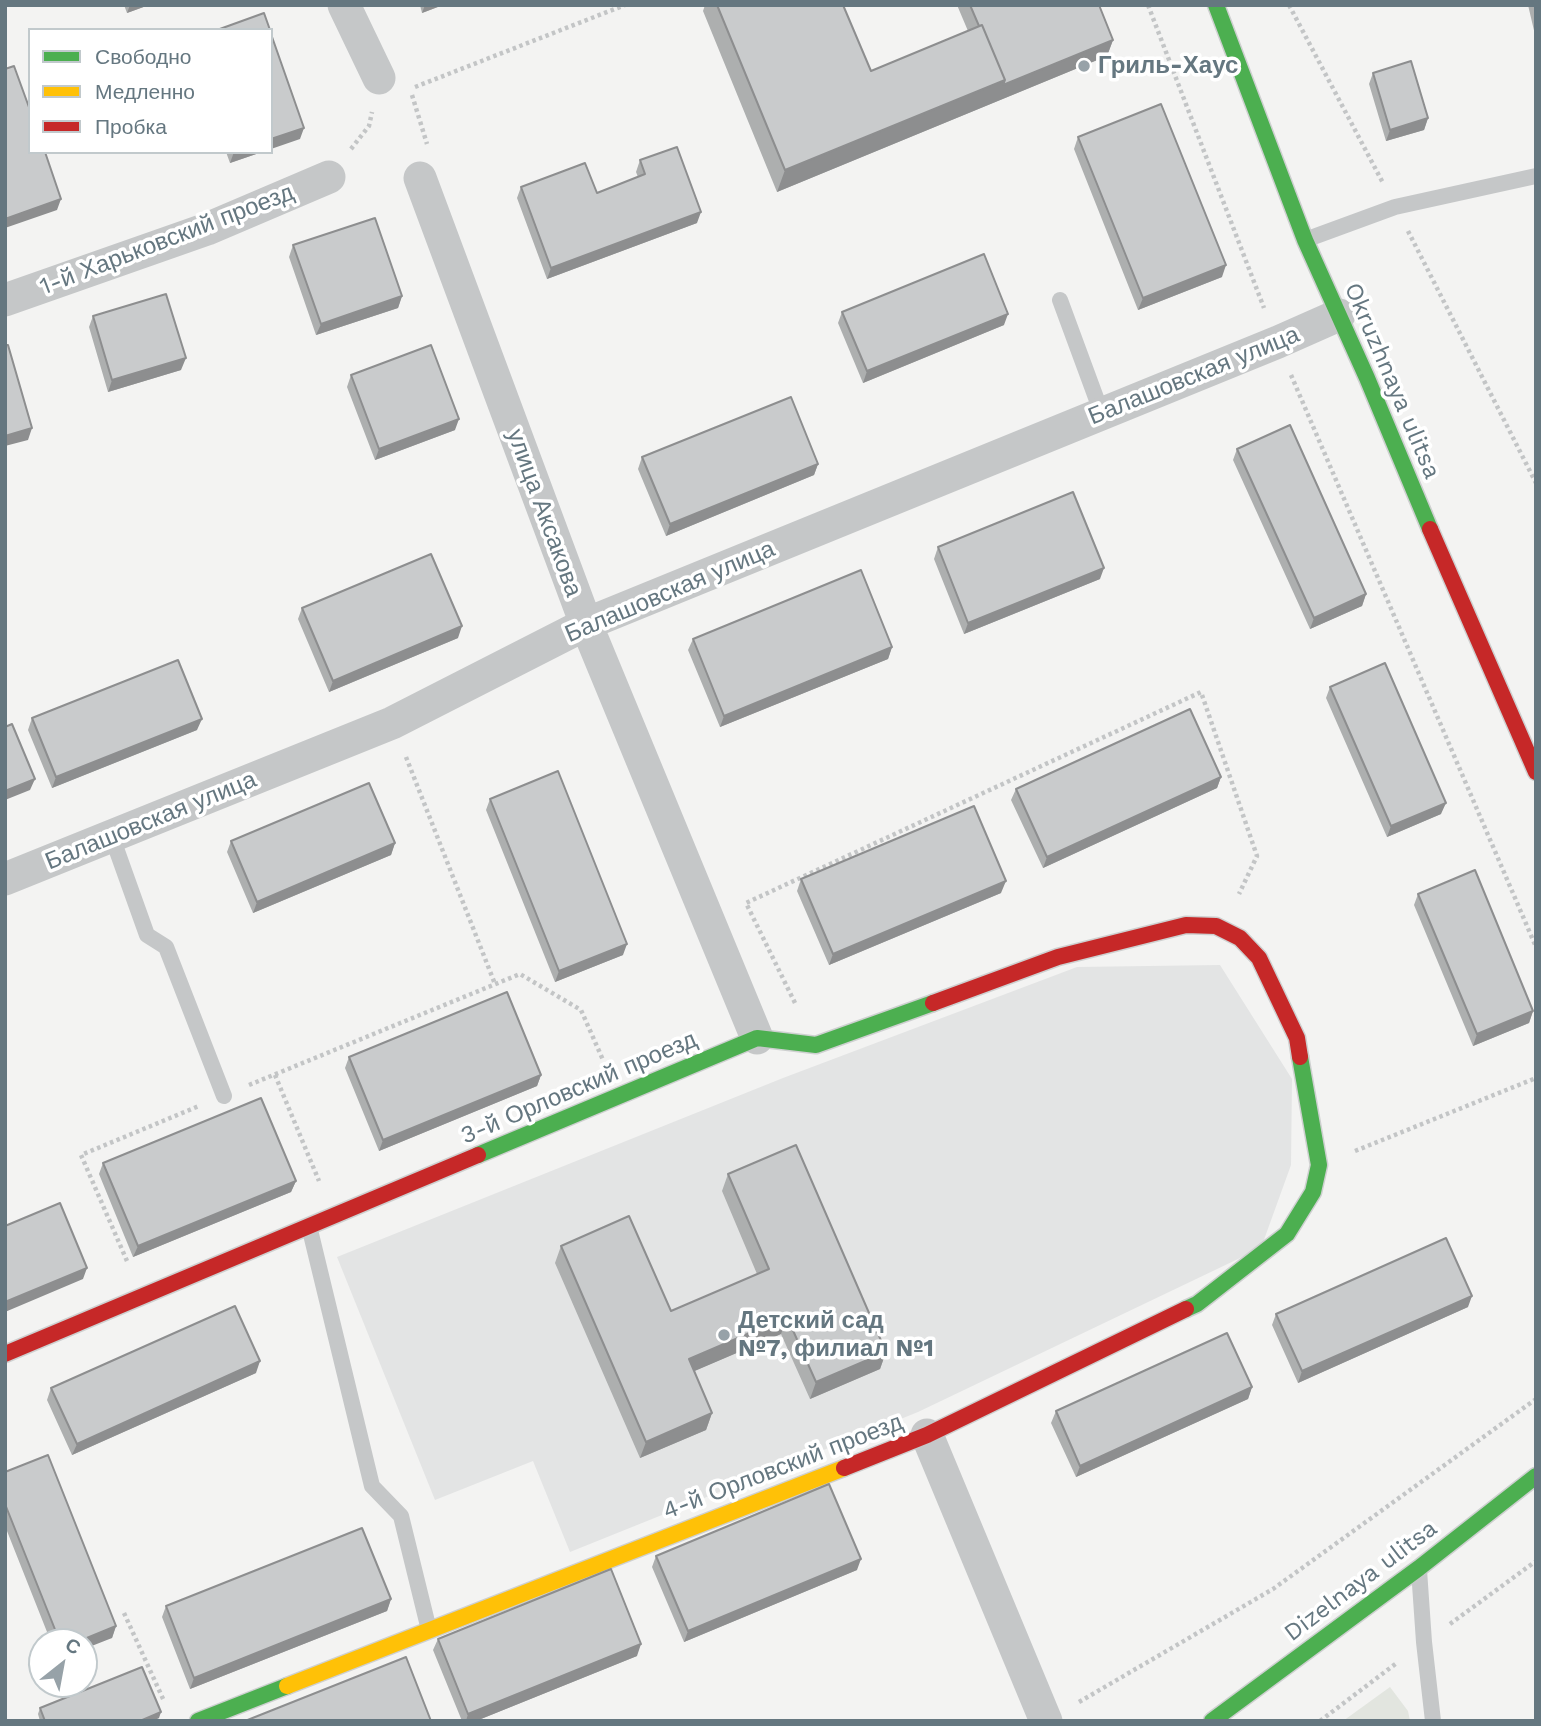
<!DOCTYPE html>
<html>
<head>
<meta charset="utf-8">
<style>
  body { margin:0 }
  #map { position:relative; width:1541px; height:1726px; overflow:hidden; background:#f3f3f2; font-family:"Work Sans",sans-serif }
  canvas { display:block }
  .frame { position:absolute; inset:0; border:7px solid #657780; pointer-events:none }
  .legend { position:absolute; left:28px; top:28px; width:245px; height:126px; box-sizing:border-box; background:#fff; border:2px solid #c1c9cc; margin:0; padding:9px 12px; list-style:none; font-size:21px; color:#657780 }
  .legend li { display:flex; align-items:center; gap:14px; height:35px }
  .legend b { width:35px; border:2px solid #c1c9cc }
  .north { position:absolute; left:28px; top:1628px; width:70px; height:70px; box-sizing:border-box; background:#fff; border:2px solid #c1c9cc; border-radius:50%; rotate:31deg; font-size:19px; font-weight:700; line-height:28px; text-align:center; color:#657780 }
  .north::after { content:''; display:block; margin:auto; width:24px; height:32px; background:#97a2a8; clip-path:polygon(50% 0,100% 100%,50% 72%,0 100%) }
</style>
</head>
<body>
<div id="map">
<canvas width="1541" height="1726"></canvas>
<div class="frame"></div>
<ul class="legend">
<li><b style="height:9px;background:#4caf50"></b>Свободно</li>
<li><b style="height:9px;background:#ffc107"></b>Медленно</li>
<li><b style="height:9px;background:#c62828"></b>Пробка</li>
</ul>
<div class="north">С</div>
</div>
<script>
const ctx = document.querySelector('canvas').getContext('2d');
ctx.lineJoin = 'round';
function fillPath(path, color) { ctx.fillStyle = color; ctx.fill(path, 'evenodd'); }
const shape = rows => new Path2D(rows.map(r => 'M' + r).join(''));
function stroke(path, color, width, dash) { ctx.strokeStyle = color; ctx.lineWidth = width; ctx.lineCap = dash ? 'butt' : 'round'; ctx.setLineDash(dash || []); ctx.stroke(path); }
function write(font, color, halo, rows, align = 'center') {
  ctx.font = font + ' "Work Sans",sans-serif'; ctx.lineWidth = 7; ctx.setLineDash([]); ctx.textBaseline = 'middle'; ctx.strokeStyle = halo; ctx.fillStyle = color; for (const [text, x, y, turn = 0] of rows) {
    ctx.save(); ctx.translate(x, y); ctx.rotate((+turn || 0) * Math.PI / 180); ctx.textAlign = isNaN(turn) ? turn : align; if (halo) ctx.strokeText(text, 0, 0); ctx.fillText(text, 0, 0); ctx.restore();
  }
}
const built = shape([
  [1220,965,1292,1079,1291,1165,1261,1248,918,1412,570,1552,533,1461,435,1500,337,1257,783,1078,1077,967]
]);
const green = shape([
  [1390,1687,1408,1711,1410,1721,1343,1721]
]);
const path = shape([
  [1148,5,1264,308],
  [1289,5,1383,183],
  [415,87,625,5],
  [412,95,427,144],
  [351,149,369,126,372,112],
  [1408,231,1536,483],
  [1291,375,1536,947],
  [406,757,495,984],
  [795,1003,746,903,1201,692,1257,856,1239,894],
  [275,1075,319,1181],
  [249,1085,520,974,581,1010,603,1060],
  [1355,1151,1536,1078],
  [127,1261,81,1155,199,1106],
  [124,1613,164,1701],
  [1450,1624,1536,1561],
  [1079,1702,1273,1589,1536,1399],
  [1320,1721,1398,1662]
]);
const lane = shape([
  [1305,240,1395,207,1536,176],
  [1060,300,1102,414],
  [112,837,147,935,166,947,224,1096],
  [309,1226,372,1486,401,1516,429,1630],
  [1419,1570,1424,1642,1433,1721]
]);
const street = shape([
  [344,5,379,78],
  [420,178,586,624,757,1038],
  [5,300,207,229,329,177],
  [5,879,392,723,586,624,1278,342,1339,315],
  [927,1435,1046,1721]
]);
const fast = shape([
  [1216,5,1305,240,1367,378,1430,529],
  [478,1155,757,1038,816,1045,933,1003],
  [1186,1309,1197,1304,1287,1234,1313,1192,1319,1165,1300,1057],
  [198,1721,287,1686],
  [1212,1721,1419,1568,1536,1476]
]);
const slow = shape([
  [287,1686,844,1468]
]);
const jam = shape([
  [1430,529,1536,772],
  [933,1003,1058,957,1186,925,1216,926,1240,938,1259,958,1297,1038,1300,1057],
  [5,1354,478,1155],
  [844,1468,927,1435,1186,1309]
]);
const wall = shape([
  [124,5,149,5,127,13],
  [420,5,443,5,422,13],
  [705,5,843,5,871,71,968,31,957,5,1099,5,1113,40,1107,56,777,192,703,11],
  [1528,5,1536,5,1536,39],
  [1373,73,1428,118,1424,130,1386,141,1369,84],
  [1078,137,1222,277,1138,310,1074,149],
  [226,152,262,152,230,163],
  [640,160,697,223,547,279,517,198,521,187,597,193,638,177,636,172],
  [293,245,402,296,398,308,316,335,289,257],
  [842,312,1004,325,863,383,838,323],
  [93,316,181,370,108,392,89,327],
  [351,375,455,430,375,460,347,387],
  [1237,449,1366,594,1362,606,1310,629,1233,460],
  [642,457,818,464,814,475,666,536,638,469],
  [938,547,1100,579,964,634,934,559],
  [302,608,458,638,329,692,298,619],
  [693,639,892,647,888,659,720,727,688,650],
  [1330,687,1441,814,1387,837,1326,698],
  [32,718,197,730,52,788,28,730],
  [1221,777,1217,788,1043,868,1011,800,1016,789],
  [490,799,623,955,555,982,486,810],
  [231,841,395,843,391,855,253,913,227,852],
  [801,879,1001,893,829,965,797,891],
  [1418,894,1533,1011,1529,1023,1473,1046,1414,905],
  [349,1057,541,1075,537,1086,379,1151,345,1068],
  [103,1163,296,1181,291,1192,133,1257,99,1174],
  [728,1174,886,1352,880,1369,810,1399,781,1334,694,1371,712,1413,706,1430,640,1458,555,1263,561,1246,671,1311,757,1274,722,1191],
  [1468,1307,1298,1383,1272,1325,1276,1314],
  [256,1373,72,1455,47,1400,51,1388],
  [1252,1387,1248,1399,1076,1477,1051,1423,1056,1411],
  [5,1472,116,1626,112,1638,84,1642,51,1642,5,1526],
  [656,1556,857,1570,684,1642,652,1567],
  [391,1599,387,1611,190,1689,162,1617,166,1606],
  [438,1639,637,1656,476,1721,462,1721,433,1650],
  [40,1708,159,1718,152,1721,40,1721,38,1714]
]);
const shadedWall = shape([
  [130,5,149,5,127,13],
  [425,5,443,5,422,13],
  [1113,40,1107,56,777,192,785,170,1005,80],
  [1428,118,1424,130,1386,141,1390,130],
  [304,128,300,139,271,149,271,139],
  [234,152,262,152,230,163],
  [61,199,57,210,5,228,5,219],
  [701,212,697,223,547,279,551,268],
  [1226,265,1222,277,1138,310,1143,298],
  [402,296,398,308,316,335,321,324],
  [1008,314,1004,325,863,383,867,371],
  [186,358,181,370,108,392,112,380],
  [459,419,455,430,375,460,379,449],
  [32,428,28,440,5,446,5,436],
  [818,464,814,475,666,536,670,524],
  [1104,568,1100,579,964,634,968,623],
  [1366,594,1362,606,1310,629,1314,618],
  [462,626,458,638,329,692,333,681],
  [892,647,888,659,720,727,724,716],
  [202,719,197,730,52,788,56,777],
  [1221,777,1217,788,1043,868,1047,857],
  [35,779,30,790,5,800,5,791],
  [1446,803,1441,814,1387,837,1391,826],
  [395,843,391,855,253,913,257,902],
  [1006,881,1001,893,829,965,833,954],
  [627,944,623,955,555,982,559,971],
  [1533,1011,1529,1023,1473,1046,1477,1034],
  [541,1075,537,1086,379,1151,383,1140],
  [296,1181,291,1192,133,1257,138,1246],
  [87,1268,83,1279,5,1312,5,1302],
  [1472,1296,1468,1307,1298,1383,1302,1371],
  [787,1317,781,1334,683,1376,689,1359],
  [886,1352,880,1369,810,1399,816,1382],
  [260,1361,256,1373,72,1455,77,1444],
  [1252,1387,1248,1399,1076,1477,1080,1466],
  [712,1413,706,1430,640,1458,646,1442],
  [861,1559,857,1570,684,1642,688,1631],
  [391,1599,387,1611,190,1689,194,1678],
  [116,1626,112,1638,84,1649,84,1642,77,1642],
  [641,1644,637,1656,476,1721,466,1721,468,1714],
  [161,1712,159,1718,152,1721,140,1721]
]);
const building = shape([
  [717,5,843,5,871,71,982,25,1005,80,785,170,717,5],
  [970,5,1099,5,1113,40,1003,85,1005,80,982,25,979,26,970,5],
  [264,13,270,30,217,30,264,13],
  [271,34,304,128,271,139,271,34],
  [1411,61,1428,118,1390,130,1373,73,1411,61],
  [14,66,30,110,30,152,45,152,61,199,5,219,5,69,14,66],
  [1161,104,1226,265,1143,298,1078,137,1161,104],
  [677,147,701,212,551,268,521,187,585,163,597,193,645,174,640,160,677,147],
  [375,218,402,296,321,324,293,245,375,218],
  [984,254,1008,314,867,371,842,312,984,254],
  [166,294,186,358,112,380,93,316,166,294],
  [5,345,8,345,32,428,5,436,5,345],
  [431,345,459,419,379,449,351,375,431,345],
  [791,397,818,464,670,524,642,457,791,397],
  [1290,425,1366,594,1314,618,1237,449,1290,425],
  [1073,492,1104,568,968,623,938,547,1073,492],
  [431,554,462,626,333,681,302,608,431,554],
  [861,570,892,647,724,716,693,639,861,570],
  [178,660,202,719,56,777,32,718,178,660],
  [1385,663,1446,803,1391,826,1330,687,1385,663],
  [1190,709,1221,777,1047,857,1016,789,1190,709],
  [12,724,35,779,5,791,5,727,12,724],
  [558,771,627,944,559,971,490,799,558,771],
  [369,783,395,843,257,902,231,841,369,783],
  [974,806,1006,881,833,954,801,879,974,806],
  [1475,870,1533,1011,1477,1034,1418,894,1475,870],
  [507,992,541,1075,383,1140,349,1057,507,992],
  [261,1098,296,1181,138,1246,103,1163,261,1098],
  [796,1145,886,1352,816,1382,787,1317,689,1359,712,1413,646,1442,561,1246,629,1216,671,1311,769,1269,728,1174,796,1145],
  [60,1203,87,1268,5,1302,5,1226,60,1203],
  [1446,1238,1472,1296,1302,1371,1276,1314,1446,1238],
  [235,1306,260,1361,77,1444,51,1388,235,1306],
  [1227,1333,1252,1387,1080,1466,1056,1411,1227,1333],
  [48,1455,116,1626,77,1642,60,1642,5,1504,5,1472,48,1455],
  [829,1484,861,1559,688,1631,656,1556,829,1484],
  [362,1528,391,1599,194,1678,166,1606,362,1528],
  [611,1569,641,1644,468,1714,438,1639,611,1569],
  [406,1657,431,1721,245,1721,406,1657],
  [142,1667,161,1712,140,1721,45,1721,40,1708,142,1667]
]);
const markers = [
  [1084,66,7,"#97a2a8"],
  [724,1335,7,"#97a2a8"]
];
const poiNames = [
  ["Гриль-Хаус",1098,66],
  ["Детский сад",738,1321],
  ["№7, филиал №1",738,1349]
];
const streetNames = [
  ["1-й Харьковский проезд",167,240,-21],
  ["Балашовская улица",1194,376,-22],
  ["Okruzhnaya ulitsa",1392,381,67],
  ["улица Аксакова",544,513,70],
  ["Балашовская улица",670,592,-23],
  ["Балашовская улица",151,821,-22],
  ["3-й Орловский проезд",579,1088,-23],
  ["4-й Орловский проезд",783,1467,-21],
  ["Dizelnaya ulitsa",1361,1581,-37]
];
fillPath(built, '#e3e4e4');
fillPath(green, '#e2e5df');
stroke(fast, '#ced0d0', 19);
stroke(slow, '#ced0d0', 19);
stroke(jam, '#ced0d0', 19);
stroke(path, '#c3c5c6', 4.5, [3.5, 3.5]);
stroke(lane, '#c5c7c8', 16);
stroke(street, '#c5c7c8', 33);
stroke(fast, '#4caf50', 16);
stroke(slow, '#ffc107', 16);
stroke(jam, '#c62828', 16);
fillPath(wall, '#adafaf');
fillPath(shadedWall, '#8d8e8f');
fillPath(building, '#c9cbcc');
stroke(building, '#8d8e8f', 2);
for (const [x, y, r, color] of markers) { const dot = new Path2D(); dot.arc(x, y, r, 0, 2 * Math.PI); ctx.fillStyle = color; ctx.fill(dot); stroke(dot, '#fff', 2.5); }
write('bold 24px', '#657780', '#fff', poiNames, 'left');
write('24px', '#657780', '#fff', streetNames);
</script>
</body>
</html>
